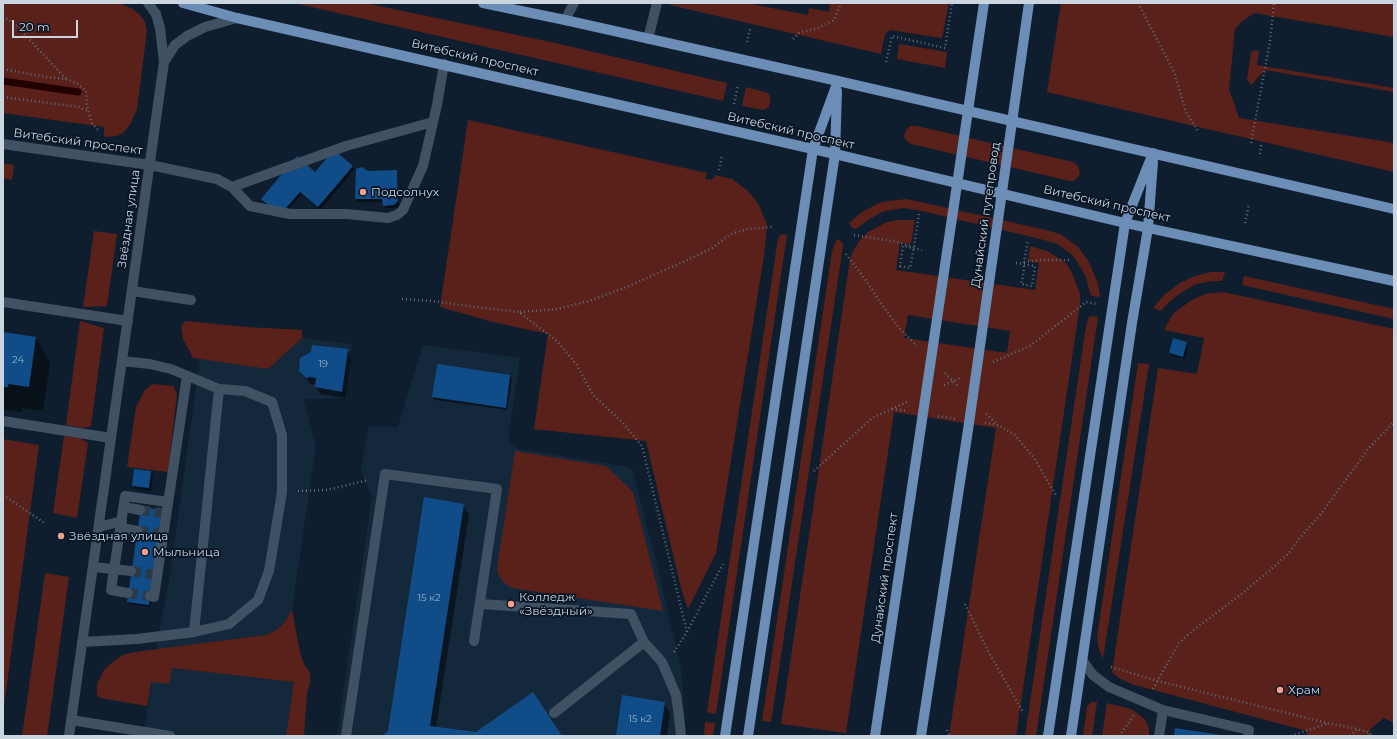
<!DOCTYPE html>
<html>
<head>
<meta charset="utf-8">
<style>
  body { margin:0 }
  #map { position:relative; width:1397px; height:739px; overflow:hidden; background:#0f1e2e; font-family:Montserrat,sans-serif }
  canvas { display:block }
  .frame { position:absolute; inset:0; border:4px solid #cbd5e0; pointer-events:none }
  .scale { position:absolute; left:12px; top:20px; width:66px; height:18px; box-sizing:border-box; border:2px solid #cbd5e0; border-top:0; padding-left:5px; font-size:12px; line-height:14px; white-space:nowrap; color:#cbd5e0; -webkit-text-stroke:3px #061424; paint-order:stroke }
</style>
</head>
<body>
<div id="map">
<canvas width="1397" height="739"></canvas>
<div class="frame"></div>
<div class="scale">20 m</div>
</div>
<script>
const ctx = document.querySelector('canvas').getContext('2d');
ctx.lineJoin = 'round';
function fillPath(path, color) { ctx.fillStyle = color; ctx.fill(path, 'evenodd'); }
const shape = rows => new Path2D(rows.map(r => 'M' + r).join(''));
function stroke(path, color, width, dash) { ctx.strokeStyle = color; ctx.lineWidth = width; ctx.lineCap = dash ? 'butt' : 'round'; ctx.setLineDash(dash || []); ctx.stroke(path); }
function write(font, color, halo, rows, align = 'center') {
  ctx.font = font + ' Montserrat,sans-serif'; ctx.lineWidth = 3.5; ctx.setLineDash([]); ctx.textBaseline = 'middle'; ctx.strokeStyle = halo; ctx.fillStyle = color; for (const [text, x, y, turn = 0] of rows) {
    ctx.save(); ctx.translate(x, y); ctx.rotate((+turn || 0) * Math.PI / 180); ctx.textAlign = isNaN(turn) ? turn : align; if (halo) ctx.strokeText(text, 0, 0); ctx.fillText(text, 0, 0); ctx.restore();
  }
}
const built = shape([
  [302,338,352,344,344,398,303,399,316,445,292,609,286,621,278,629,266,635,156,650,170,575,200,359,268,369],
  [423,345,520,358,508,440,518,449,623,466,632,469,657,566,681,668,686,736,337,736,372,497,361,470,369,426,398,427],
  [172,668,294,682,286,736,144,736,151,682]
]);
const green = shape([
  [3,3,119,3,133,9,140,15,145,22,147,31,137,109,131,123,123,133,117,136,104,137,104,127,3,113],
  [294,3,365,3,555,43,727,83,723,101],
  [671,3,746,3,808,15,809,8,829,12,830,3,949,3,942,38,890,30,885,34,881,54,670,5],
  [1061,3,1394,3,1394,37,1254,13,1241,22,1235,29,1229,89,1239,118,1394,143,1394,172,1047,92],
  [899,44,947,52,945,68,897,59],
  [1256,50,1259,52,1257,65,1394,88,1394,92,1265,70,1251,85,1247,79,1251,52],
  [746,87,768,93,771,98,769,107,764,110,742,106],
  [468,120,707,173,705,179,712,180,715,175,732,179,748,191,759,205,767,225,764,256,716,553,688,609,681,588,646,441,534,429,548,334,493,322,440,307],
  [910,126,917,126,1073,162,1078,166,1080,173,1079,176,1074,181,1070,181,911,144,905,139,904,136,906,130],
  [3,163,14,165,12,180,3,178],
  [907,199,1046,230,1060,234,1078,247,1089,262,1098,284,1100,297,1092,296,1090,293,1086,277,1076,260,1070,253,1057,244,1044,240,922,211,904,208,884,211,868,220,856,229,852,228,849,223,862,212,879,203,888,201],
  [898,220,915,220,911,244,900,243,896,270,1035,290,1039,263,1028,261,1030,246,1047,251,1066,263,1072,273,1080,294,1080,304,1016,736,949,736,996,428,894,412,846,733,781,724,850,259,853,251,860,240,868,232,887,222],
  [908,315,1010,331,1007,353,904,338],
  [94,231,117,234,107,306,83,307],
  [782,234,787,235,716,714,707,712,778,238],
  [837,239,842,242,843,246,771,722,762,721,832,251],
  [1211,272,1225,272,1222,281,1212,281,1196,284,1182,292,1170,301,1161,311,1153,308,1164,295,1180,283,1195,276],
  [1244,276,1394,309,1394,319,1242,285],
  [1223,292,1394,329,1394,723,1384,718,1370,729,1369,736,1307,736,1307,731,1131,684,1119,678,1112,672,1158,368,1197,374,1204,338,1164,330,1173,314,1190,301,1205,294],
  [1090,316,1098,317,1036,736,1025,736,1085,332,1088,319],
  [80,321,104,328,91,426,83,428,66,425],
  [185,321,247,327,302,330,302,338,268,369,193,358,183,339,181,327],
  [1138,363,1149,364,1103,659,1099,649,1097,637],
  [152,384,173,386,177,394,168,472,127,467,136,407,145,390],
  [64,436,80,438,88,443,77,518,53,513],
  [3,439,39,445,3,714],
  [515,451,606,466,633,492,663,611,512,588,503,582,498,574,497,569],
  [45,573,69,577,47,736,22,736],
  [292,609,300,653,304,664,310,673,310,683,307,693,304,736,286,736,294,682,172,668,169,684,151,682,147,706,100,698,97,695,97,684,104,670,115,660,123,655,135,652,266,635,278,629,286,621],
  [1092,702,1097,702,1092,736,1083,736,1087,707,1088,705],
  [1107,703,1131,709,1140,715,1146,721,1149,728,1149,736,1102,736],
  [705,722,715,723,713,736,704,736]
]);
const shadow = shape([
  [334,151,353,167,354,170,320,210,302,194,282,217,264,202,262,199,315,174],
  [396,171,398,174,399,204,396,208,386,208,384,202,358,202,356,199,367,172],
  [3,333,36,338,50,363,43,411,22,408,22,412,3,409],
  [1173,339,1186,342,1188,346,1185,359,1172,356,1170,353],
  [347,350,351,357,345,398,320,394,316,387,316,384,311,384,304,377,300,370],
  [510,376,512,379,507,410,435,400,433,397],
  [151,472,153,475,151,491,135,489,133,486],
  [463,505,469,515,436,728,477,734,560,736,383,736,389,732],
  [164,514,150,607,130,604,128,601],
  [664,703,670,713,667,736,617,736]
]);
const stream = shape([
  [3,81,78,92]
]);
const building = shape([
  [334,150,353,166,318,207,300,192,280,215,261,199,297,156,315,172],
  [362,167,368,171,397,170,398,201,394,205,383,206,382,199,355,199,356,169],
  [3,332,36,337,29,387,8,384,8,387,3,387],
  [1173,338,1187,342,1183,357,1169,353],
  [312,345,348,349,342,392,315,387,316,378,310,377,306,378,299,371,300,358,311,352],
  [438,364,510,375,506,408,432,397,437,366],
  [134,469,151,471,149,488,132,486],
  [424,497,464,504,430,726,476,732,533,692,562,736,382,736,388,731],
  [141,507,162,510,149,605,127,602],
  [622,695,665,702,660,736,616,736],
  [1175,728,1221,735,1221,736,1174,736]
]);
const minorTunnel = shape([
  [140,510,162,513],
  [138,531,159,533],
  [131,571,153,575],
  [128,593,150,596]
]);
const path = shape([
  [1138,3,1174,72,1186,112,1198,131],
  [3,16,17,26,66,79],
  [793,39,799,33,818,28,834,20,841,3],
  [747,42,750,29],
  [886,62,892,36,945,48,952,3],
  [3,69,46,77,66,79,78,84,86,91,87,107,92,123,99,131],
  [3,97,79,107,88,111],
  [734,104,738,85],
  [1251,143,1270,41,1274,3],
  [1260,154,1261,145],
  [719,170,722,156],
  [919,214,914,247,913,252,910,268,900,266,903,246,922,250],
  [1245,223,1249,204],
  [854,235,893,241,913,247],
  [846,254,865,279,880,302,899,328,917,346],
  [1024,262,1040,260,1071,260],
  [1016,263,1035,266,1032,286,1021,284,1022,281,1024,269,1024,262,1028,240],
  [402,299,432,301,468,306,519,312,557,341,577,365,593,395,623,423,642,446,687,632],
  [520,312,558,309,589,301,629,286,683,262,712,248,731,234,748,229,772,227],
  [993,362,1030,346,1086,302,1097,304],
  [945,373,958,386],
  [944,385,960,378],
  [892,409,907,411],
  [986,414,998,425],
  [938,416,955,419],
  [985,423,998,425,1014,434,1034,458,1056,495],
  [814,471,872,418,909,401],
  [298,491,327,490,368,480],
  [3,495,46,524],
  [965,604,988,651,1023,712],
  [674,652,687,632,723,564],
  [1111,667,1158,681,1327,723,1357,729,1370,733,1371,736],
  [1153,689,1179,643,1191,632,1239,596,1276,565,1289,553,1298,540,1320,515,1369,448,1394,422],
  [947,730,950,736],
  [1119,736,1135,714],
  [1291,736,1326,724],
  [1350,736,1357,729]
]);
const minor = shape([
  [565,20,574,3],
  [648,39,657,3],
  [164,62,175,45,187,36,205,27,237,18],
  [3,144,150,165,217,179,232,187,250,206,290,214,347,214,388,218,397,215,403,210,423,166,437,105,444,64],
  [232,187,346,146,433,122],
  [132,291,191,300],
  [3,302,128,321],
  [3,421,111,438],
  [124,507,140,510],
  [99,527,122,521],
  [121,528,138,531],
  [93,567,131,571],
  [128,593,111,590,125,496,168,502],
  [150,596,154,597,187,376],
  [481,604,631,614,644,642,554,713],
  [194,632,219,389],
  [82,642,137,639,194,632,229,624,258,600,269,571,282,492,282,435,272,402,245,391,219,389,171,369,150,364,122,361],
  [644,642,662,662,676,695,679,716,681,736],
  [1082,660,1093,675,1109,687,1163,710,1249,730,1248,736],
  [71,720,170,736],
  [69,736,164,62,160,28,156,14,148,3],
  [346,736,385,474,497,489,474,641],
  [1159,736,1163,710]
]);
const major = shape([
  [183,3,237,18,835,154,1125,223,1394,281],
  [483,3,565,20,838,81,1394,209],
  [725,736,813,149,838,81],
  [748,736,835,154,837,91],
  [875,736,984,3],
  [921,736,968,430,1029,3],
  [1048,736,1125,223,1153,153],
  [1071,736,1132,323,1148,228,1153,162]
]);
const markers = [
  [363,192,4,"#f59d8f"],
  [61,536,4,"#f59d8f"],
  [145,552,4,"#f59d8f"],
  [511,604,4,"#f59d8f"],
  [1280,690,4,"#f59d8f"]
];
const numberNames = [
  ["24",18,360],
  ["19",323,364],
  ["15 к2",429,598],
  ["15 к2",640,719]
];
const streetNames = [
  ["Витебский проспект",475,58,13],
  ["Витебский проспект",791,131,13],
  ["Витебский проспект",78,142,8],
  ["Витебский проспект",1107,204,13],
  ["Дунайский путепровод",986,215,-82],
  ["Звёздная улица",129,219,-82],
  ["Дунайский проспект",885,578,-82]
];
const poiNames = [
  ["Подсолнух",371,192],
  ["Звёздная улица",69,536],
  ["Мыльница",153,552],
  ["Колледж",519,597],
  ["«Звёздный»",519,611],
  ["Храм",1288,690]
];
fillPath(built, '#14283c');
fillPath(green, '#5a211b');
fillPath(shadow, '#0007');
stroke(stream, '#230000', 7);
fillPath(building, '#104d88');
stroke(minorTunnel, '#2b3949', 10, [10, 5]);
stroke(path, '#5e6b79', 2.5, [1, 3]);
stroke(minor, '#415164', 10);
stroke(major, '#6c8eb6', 10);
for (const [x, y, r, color] of markers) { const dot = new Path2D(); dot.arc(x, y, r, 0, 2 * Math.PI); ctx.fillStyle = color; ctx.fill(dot); stroke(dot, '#061424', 1.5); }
write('10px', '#9cb3ca', null, numberNames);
write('12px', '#cbd5e0', '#061424', streetNames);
write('12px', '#cbd5e0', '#061424', poiNames, 'left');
</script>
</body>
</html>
